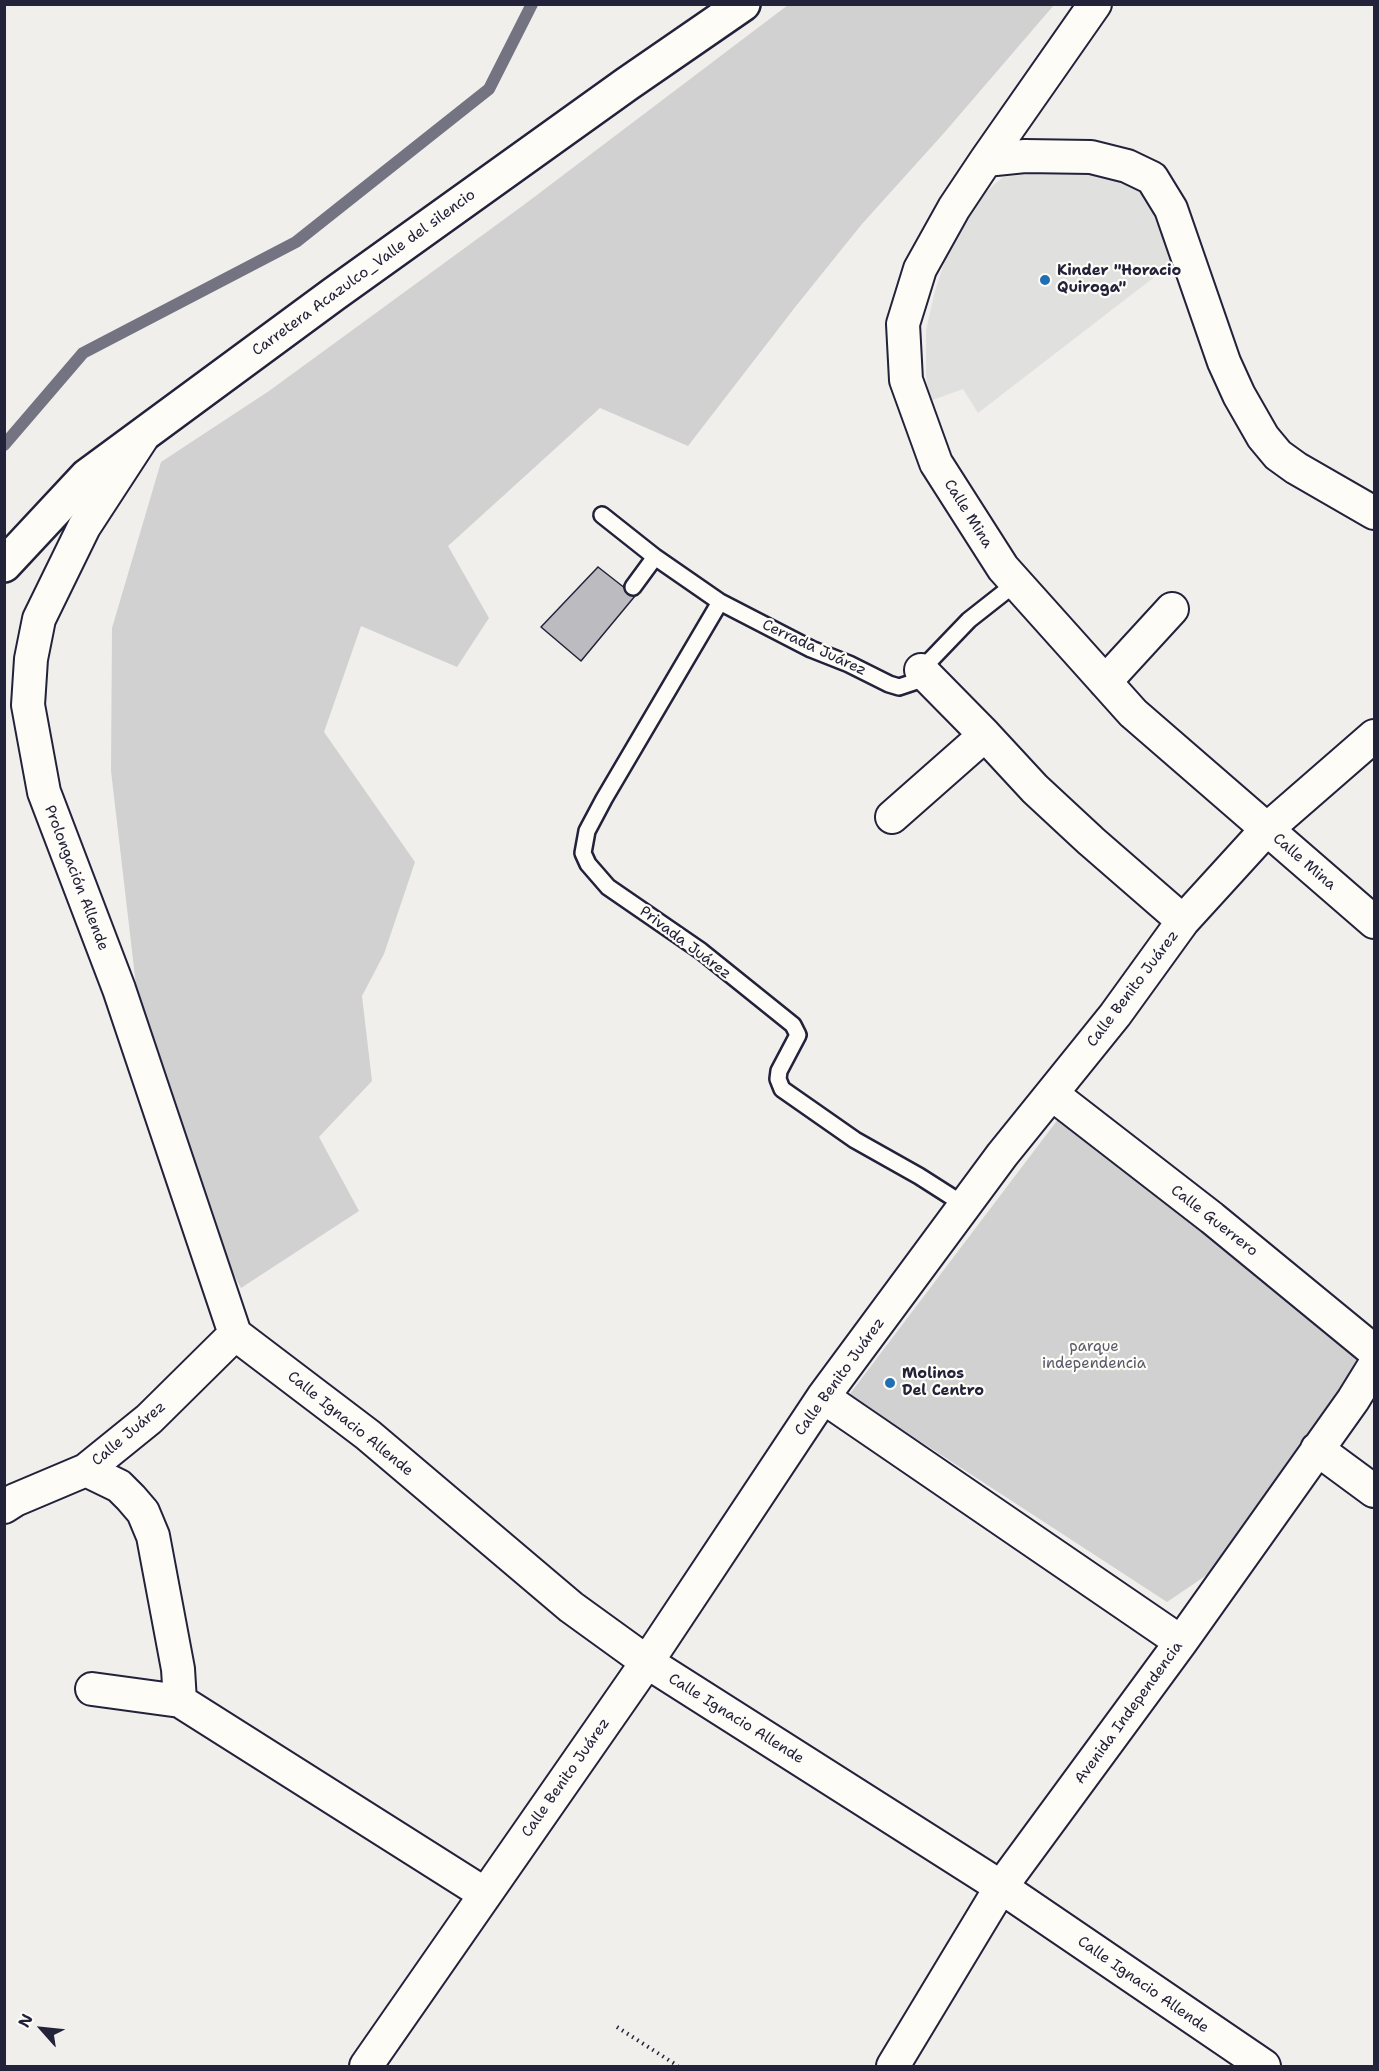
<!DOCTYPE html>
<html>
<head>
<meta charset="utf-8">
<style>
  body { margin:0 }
  #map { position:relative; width:1379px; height:2071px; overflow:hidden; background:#f0efec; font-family:"Shantell Sans",sans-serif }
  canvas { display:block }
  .frame { position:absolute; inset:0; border:6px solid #22223b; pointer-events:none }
  .north { position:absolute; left:12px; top:1999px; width:60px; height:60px; -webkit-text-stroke:4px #fdfcf7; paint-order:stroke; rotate:297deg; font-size:16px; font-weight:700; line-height:24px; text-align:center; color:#22223b }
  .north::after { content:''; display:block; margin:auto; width:21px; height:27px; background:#22223b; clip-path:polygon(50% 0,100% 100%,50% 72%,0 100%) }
</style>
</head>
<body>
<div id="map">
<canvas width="1379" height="2071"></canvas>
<div class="frame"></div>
<div class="north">N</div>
</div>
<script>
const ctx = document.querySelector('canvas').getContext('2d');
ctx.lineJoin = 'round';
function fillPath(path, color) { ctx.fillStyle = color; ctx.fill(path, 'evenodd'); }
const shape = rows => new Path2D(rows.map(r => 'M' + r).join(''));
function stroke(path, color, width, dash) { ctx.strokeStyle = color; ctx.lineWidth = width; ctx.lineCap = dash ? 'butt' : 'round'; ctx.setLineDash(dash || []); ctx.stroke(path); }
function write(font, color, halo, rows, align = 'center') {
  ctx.font = font + ' "Shantell Sans",sans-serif'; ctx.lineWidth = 4.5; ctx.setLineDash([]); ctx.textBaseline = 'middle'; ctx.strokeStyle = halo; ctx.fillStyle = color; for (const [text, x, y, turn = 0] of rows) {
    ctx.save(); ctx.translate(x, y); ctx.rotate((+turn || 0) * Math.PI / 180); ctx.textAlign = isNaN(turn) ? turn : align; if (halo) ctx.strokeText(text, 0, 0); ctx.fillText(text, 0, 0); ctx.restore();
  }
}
const built = shape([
  [1063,163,1139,183,1183,255,978,413,963,389,930,401,926,376,926,330,935,291,949,248,986,192,1003,177,1039,173]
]);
const green = shape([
  [788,5,1054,5,944,133,862,224,796,306,688,446,600,408,448,546,489,618,457,667,361,626,324,732,415,862,384,954,362,996,372,1081,319,1137,359,1211,241,1288,171,1159,137,994,111,771,112,628,161,462,269,391,525,204],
  [1059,1118,1370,1354,1226,1562,1167,1602,849,1395]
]);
const stream = shape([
  [4,445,83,353,296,242,489,89,532,4]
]);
const building = shape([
  [598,567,635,596,581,661,541,627,598,567]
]);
const path = shape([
  [617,2027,678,2066]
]);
const service = shape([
  [602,515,655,557,720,602,811,649,849,664,889,684,899,687,914,682,921,670,969,620,1016,583],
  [633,587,655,557],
  [720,602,604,799,587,831,583,853,588,864,608,887,701,951,793,1025,798,1035,779,1071,778,1079,782,1089,855,1140,919,1176,966,1206]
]);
const minor = shape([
  [1095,4,986,160,954,208,920,269,903,324,906,380,936,463,1003,568,1133,713,1374,922],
  [986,160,1025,156,1091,157,1127,166,1152,178,1171,209,1224,362,1239,395,1263,437,1278,455,1296,468,1374,513],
  [142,438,84,527,39,619,31,659,28,705,44,792,119,989,235,1334],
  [921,670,985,735,1035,789,1091,841,1183,921],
  [1105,682,1172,609],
  [892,817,985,735],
  [1052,1094,1212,1218,1374,1351],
  [235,1334,368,1435,571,1607,647,1662,1001,1887,1264,2066],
  [823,1397,1181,1642],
  [1317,1449,1374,1491],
  [86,1470,119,1486,131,1498,143,1512,153,1536,178,1669,180,1701,485,1894],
  [4,1507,15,1500,86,1470,149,1419,235,1334],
  [92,1689,180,1701],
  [366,2066,647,1662,823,1397,1002,1155,1115,1015,1183,921,1266,830,1374,736],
  [893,2066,1001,1887,1181,1642,1353,1400,1374,1366]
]);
const secondary = shape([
  [4,565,87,476,334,294,627,84,743,4]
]);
const markers = [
  [1045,280,6,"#1f6fb2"],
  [890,1383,6,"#1f6fb2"]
];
const poiNames = [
  ["Kinder \"Horacio",1057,271],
  ["Quiroga\"",1057,288],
  ["Molinos",902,1374],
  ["Del Centro",902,1391]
];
const streetNames = [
  ["Carretera Acazulco_Valle del silencio",364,273,-36],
  ["Calle Mina",968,514,58],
  ["Cerrada Juárez",814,648,25],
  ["Calle Mina",1304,862,41],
  ["Prolongación Allende",76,878,69],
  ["Privada Juárez",685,943,37],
  ["Calle Benito Juárez",1133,989,-53],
  ["Calle Guerrero",1214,1221,38],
  ["Calle Benito Juárez",840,1377,-54],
  ["Calle Ignacio Allende",350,1424,39],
  ["Calle Juárez",129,1434,-40],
  ["Avenida Independencia",1129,1713,-54],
  ["Calle Ignacio Allende",736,1719,32],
  ["Calle Benito Juárez",566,1778,-55],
  ["Calle Ignacio Allende",1143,1985,35]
];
const parkNames = [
  ["parque",1094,1347],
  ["independencia",1094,1364]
];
fillPath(built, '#e0e0df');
fillPath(green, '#d2d1d1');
stroke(stream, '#737381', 12);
fillPath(building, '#bcbcc0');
stroke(building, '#22223b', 1.5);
stroke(service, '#22223b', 20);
stroke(minor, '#22223b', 36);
stroke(secondary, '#22223b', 38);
stroke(path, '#22223b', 4, [1.5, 4.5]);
stroke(service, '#fdfcf7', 15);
stroke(minor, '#fdfcf7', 32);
stroke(secondary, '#fdfcf7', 33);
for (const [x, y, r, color] of markers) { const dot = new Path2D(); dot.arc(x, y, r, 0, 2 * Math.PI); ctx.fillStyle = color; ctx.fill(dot); stroke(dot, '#fdfcf7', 2); }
write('bold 15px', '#22223b', '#fdfcf7', poiNames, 'left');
write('15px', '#22223b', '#fdfcf7', streetNames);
write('15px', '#575768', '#fdfcf7', parkNames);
</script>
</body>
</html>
